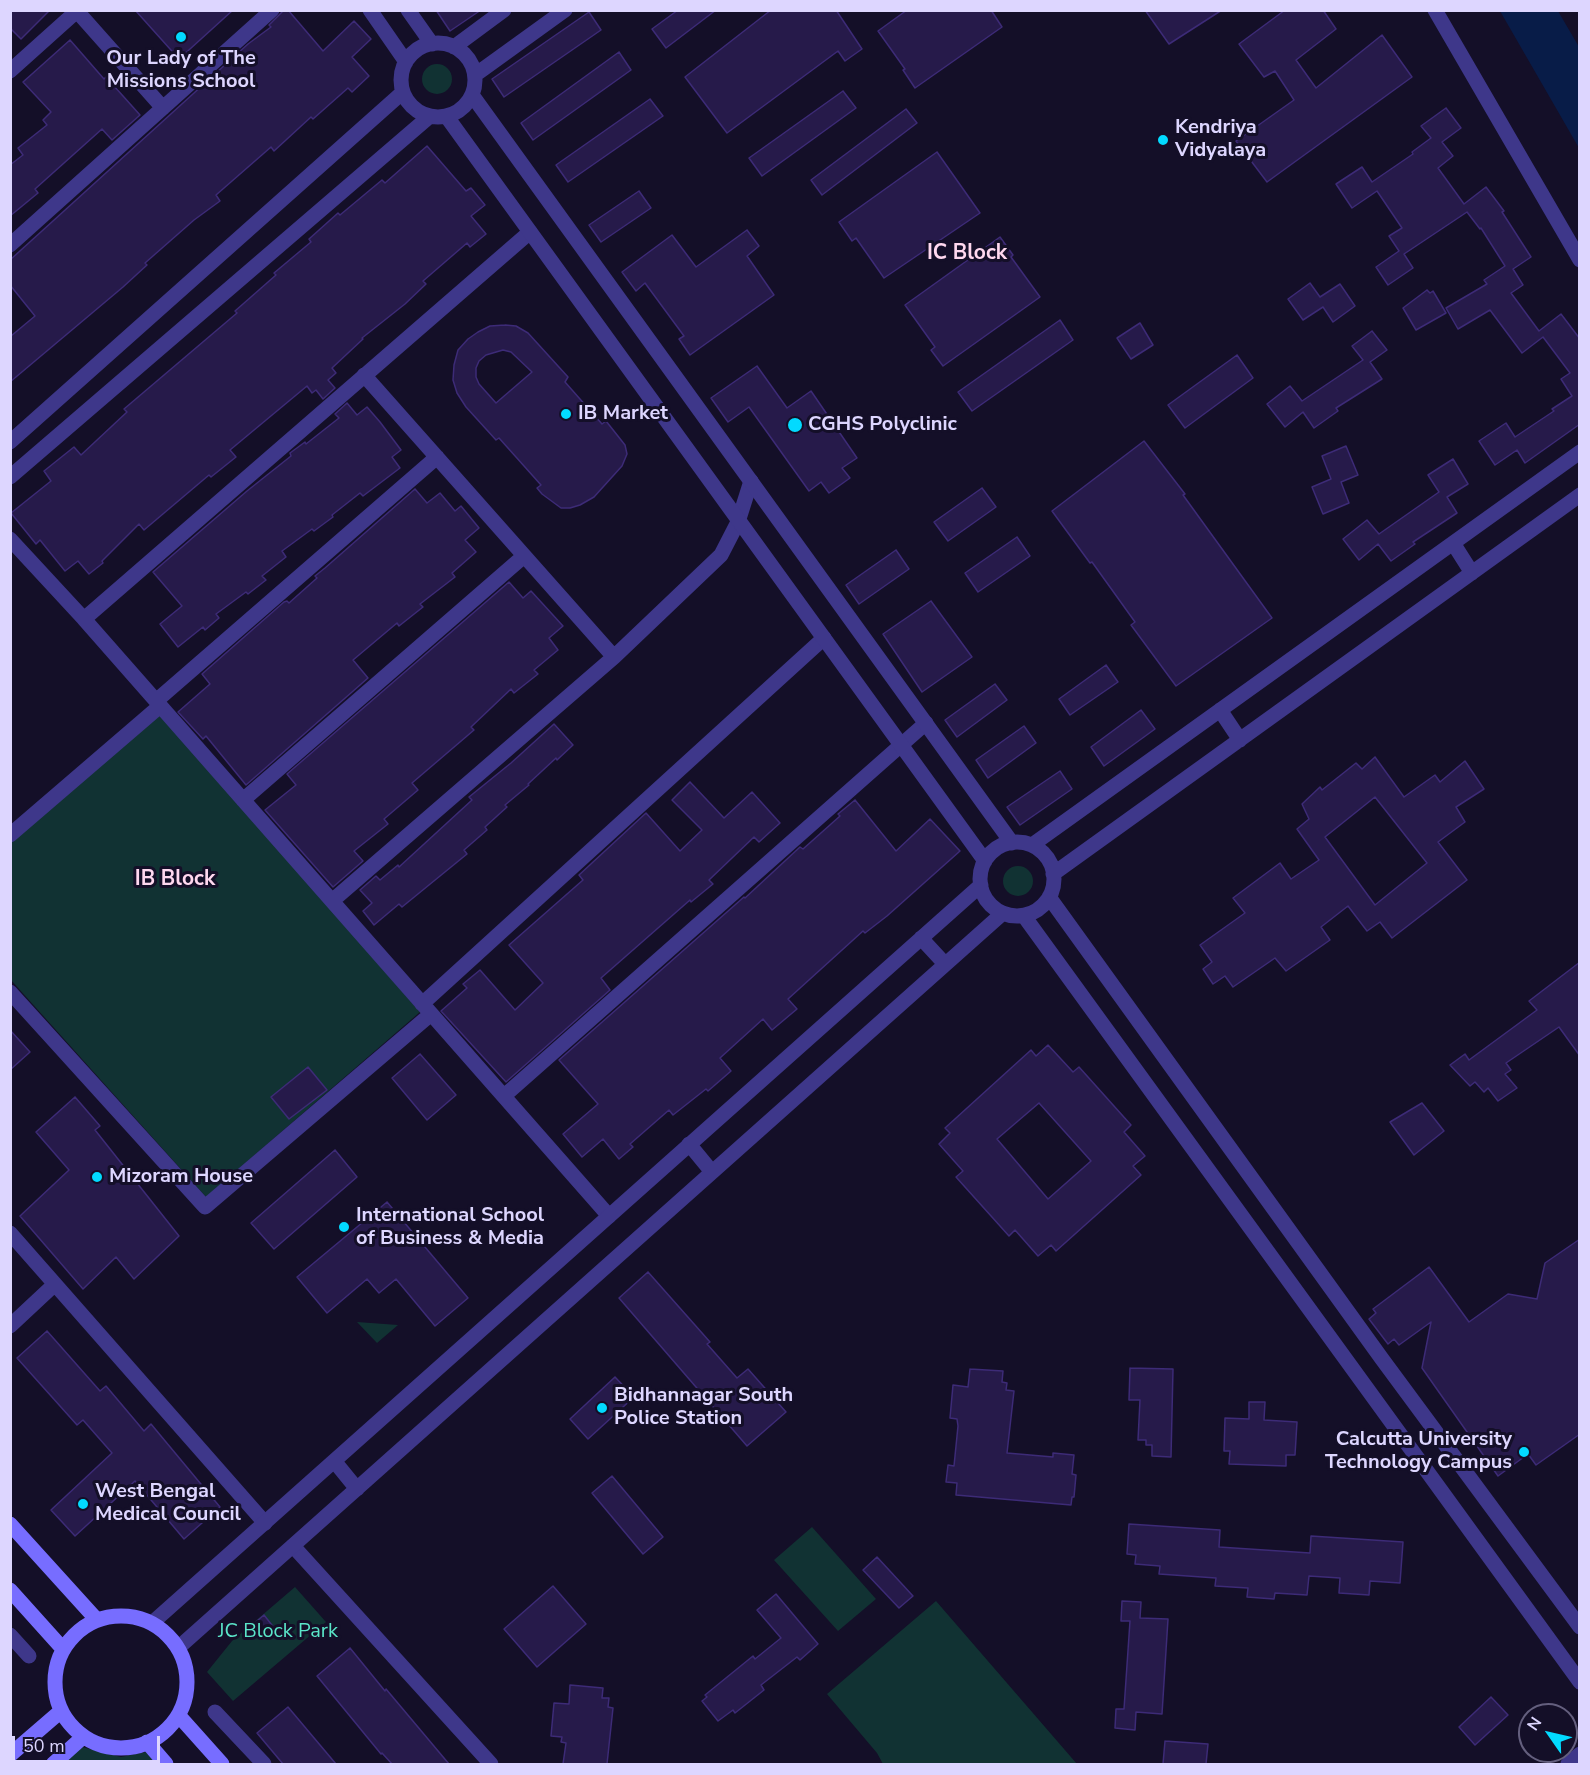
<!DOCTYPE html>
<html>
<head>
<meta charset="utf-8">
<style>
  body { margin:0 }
  #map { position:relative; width:1590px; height:1775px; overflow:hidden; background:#140f28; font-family:"Nunito Sans",sans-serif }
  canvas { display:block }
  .frame { position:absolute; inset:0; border:12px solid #ddd6ff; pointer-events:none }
  .north { position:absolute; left:1518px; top:1703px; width:60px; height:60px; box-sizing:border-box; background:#140f28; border:2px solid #645f7e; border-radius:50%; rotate:304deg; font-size:16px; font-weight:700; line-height:24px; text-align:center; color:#ddd6ff }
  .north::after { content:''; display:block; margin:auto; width:21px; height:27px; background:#02daff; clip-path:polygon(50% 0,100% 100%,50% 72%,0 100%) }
  .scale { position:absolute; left:12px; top:1736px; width:148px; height:27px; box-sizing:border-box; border:3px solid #ddd6ff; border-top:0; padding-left:8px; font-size:18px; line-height:21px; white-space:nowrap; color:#ddd6ff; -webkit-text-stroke:4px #140f28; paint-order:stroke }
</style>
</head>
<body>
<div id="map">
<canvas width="1590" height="1775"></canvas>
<div class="frame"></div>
<div class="north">N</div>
<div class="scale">50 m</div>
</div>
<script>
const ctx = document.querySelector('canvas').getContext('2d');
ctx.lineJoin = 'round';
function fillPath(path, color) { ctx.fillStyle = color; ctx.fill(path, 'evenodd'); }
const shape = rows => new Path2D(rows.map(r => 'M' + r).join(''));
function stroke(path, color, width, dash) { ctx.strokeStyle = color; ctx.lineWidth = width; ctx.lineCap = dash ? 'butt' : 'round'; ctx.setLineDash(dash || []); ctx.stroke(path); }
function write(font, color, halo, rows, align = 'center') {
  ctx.font = font + ' "Nunito Sans",sans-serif'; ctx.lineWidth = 6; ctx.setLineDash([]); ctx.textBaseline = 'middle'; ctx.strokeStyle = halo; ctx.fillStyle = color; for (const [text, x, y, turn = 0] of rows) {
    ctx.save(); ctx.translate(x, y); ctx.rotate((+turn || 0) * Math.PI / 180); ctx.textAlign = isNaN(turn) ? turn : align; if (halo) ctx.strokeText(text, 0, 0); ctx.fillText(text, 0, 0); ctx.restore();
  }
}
const green = shape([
  '422 79a15 15 0 1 1 30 0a15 15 0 1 1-30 0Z',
  [158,710,420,1012,206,1197,11,980,10,842],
  '1003 881a15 15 0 1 1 30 0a15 15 0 1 1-30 0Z',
  [357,1322,398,1325,377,1343],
  [812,1527,876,1599,838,1631,774,1560],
  [295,1587,326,1622,233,1701,207,1672,232,1641],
  [936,1601,1077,1764,883,1764,877,1753,827,1694],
  [82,1747,121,1757,146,1752,157,1764,63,1764]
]);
const water = shape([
  [1500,11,1558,11,1579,47,1579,148]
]);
const building = shape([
  [10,10,50,10,21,39,10,28,10,10],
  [135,10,233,10,179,59,135,10],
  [284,10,288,10,323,51,354,21,371,39,352,57,369,76,352,92,348,88,313,119,311,117,274,151,271,147,216,195,220,201,194,220,145,263,147,265,123,287,10,382,11,336,35,316,10,285,10,260,248,44,271,27,269,25,284,10],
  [436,10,481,10,450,31,436,10],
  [678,10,716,10,666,48,652,29,678,10],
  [771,10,836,10,862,49,845,61,838,51,727,133,685,77,771,10],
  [907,10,991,10,1002,27,915,88,903,70,905,69,878,31,907,10],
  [1145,10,1222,10,1169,44,1145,10],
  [1285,10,1323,10,1336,29,1296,60,1316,88,1382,35,1412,77,1267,182,1236,141,1294,100,1275,71,1264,77,1239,44,1285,10],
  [589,12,601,30,504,97,492,79,589,12],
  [70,40,104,79,106,77,140,115,112,140,102,129,35,189,38,193,10,216,10,165,23,155,18,148,47,125,43,120,51,112,23,82,70,40],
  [619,52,631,70,533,140,521,123,619,52],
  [843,91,856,108,762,176,749,158,843,91],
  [650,99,663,116,568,182,556,165,650,99],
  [1446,108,1461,128,1442,142,1453,156,1438,168,1464,204,1486,187,1504,211,1502,212,1531,257,1513,269,1523,285,1511,293,1539,331,1561,314,1580,339,1580,424,1525,463,1517,450,1495,465,1479,441,1506,423,1515,437,1554,411,1552,409,1572,396,1561,379,1570,373,1543,337,1522,353,1490,310,1458,329,1446,308,1487,284,1484,280,1505,266,1481,228,1480,229,1467,212,1404,254,1413,268,1388,285,1376,267,1399,251,1389,236,1402,228,1377,191,1352,208,1336,184,1362,167,1372,182,1413,154,1412,152,1431,138,1421,126,1446,108],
  [906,109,917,123,822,195,811,180,906,109],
  [427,146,466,191,471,188,485,205,471,216,486,234,470,247,467,243,423,281,426,284,405,304,362,338,363,339,332,368,336,373,328,380,335,388,323,399,316,390,312,393,307,386,230,450,236,457,211,477,209,475,144,530,139,524,102,561,103,563,89,574,78,561,65,571,40,540,36,544,11,513,51,481,44,471,74,447,81,455,127,412,124,409,237,313,235,311,276,275,274,273,311,242,309,239,338,213,340,215,382,180,385,183,427,146],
  [937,152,980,213,884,278,856,238,852,241,839,222,937,152],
  [639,191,651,208,601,242,589,225,639,191],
  [747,230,759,246,747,256,774,295,690,355,679,339,684,336,645,283,636,291,622,272,672,235,696,267,747,230],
  [1000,237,1013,255,1011,257,1040,297,943,366,931,350,935,347,905,305,1000,237],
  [1310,283,1320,297,1340,284,1355,306,1333,322,1323,307,1303,320,1288,299,1310,283],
  [1427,290,1430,293,1433,291,1446,313,1416,330,1403,308,1427,290],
  [1060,320,1073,340,972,411,958,392,1060,320],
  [1140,323,1153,345,1131,359,1117,338,1140,323],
  [505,325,516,326,528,333,568,377,565,382,602,424,606,421,625,445,627,454,622,466,594,497,580,505,570,508,561,508,542,494,537,488,541,485,499,438,496,440,466,407,457,393,453,380,454,365,458,350,468,339,478,332,490,326,505,325],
  [503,350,511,352,532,372,496,403,479,384,476,377,476,368,479,361,486,355,503,350],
  [1372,331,1387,350,1370,362,1382,379,1336,408,1338,411,1314,428,1303,412,1285,427,1267,404,1290,386,1302,401,1363,360,1352,346,1372,331],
  [1237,355,1253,378,1185,428,1168,405,1237,355],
  [757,366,787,408,811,391,857,458,842,468,850,478,829,493,821,482,809,491,749,407,728,422,711,398,757,366],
  [347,403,357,415,367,407,380,422,401,450,392,457,400,468,363,496,360,493,332,515,333,517,314,531,312,529,282,551,286,557,262,576,266,580,248,594,246,592,216,614,219,618,205,630,203,627,178,647,160,624,182,606,153,572,247,491,291,456,290,453,305,442,306,444,339,418,335,414,347,403],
  [1144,441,1185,494,1183,495,1272,618,1176,686,1131,625,1135,622,1092,562,1090,563,1052,511,1144,441],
  [1346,446,1358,475,1341,482,1349,503,1323,514,1312,487,1331,479,1322,456,1346,446],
  [1453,459,1468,484,1447,497,1457,513,1413,542,1415,544,1391,561,1378,544,1359,560,1343,539,1367,520,1379,534,1439,492,1428,475,1453,459],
  [982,488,996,507,948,541,934,522,982,488],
  [415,489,427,503,440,493,455,511,461,506,479,528,465,540,476,552,452,573,455,577,420,604,423,607,399,626,397,623,353,660,368,678,246,785,206,736,203,739,178,712,210,684,202,674,284,602,287,601,289,603,317,578,315,576,325,568,415,489],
  [1017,537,1030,556,978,592,965,573,1017,537],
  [896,550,909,569,859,604,846,585,896,550],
  [509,582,523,598,531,591,563,626,549,638,558,650,534,670,538,674,514,693,511,689,471,727,474,730,412,783,418,790,384,819,388,824,354,851,363,861,333,887,265,810,296,785,287,774,509,582],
  [931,601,972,657,922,692,883,634,931,601],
  [1106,665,1118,682,1070,715,1059,699,1106,665],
  [995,684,1007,700,957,737,945,720,995,684],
  [1141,710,1155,729,1104,766,1091,747,1141,710],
  [554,724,573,745,557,760,556,758,528,784,529,785,505,805,507,807,485,827,487,830,464,850,467,854,402,907,399,904,374,925,363,911,372,903,360,890,376,876,380,880,398,865,399,867,472,800,469,797,511,763,554,724],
  [1024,726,1036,743,988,778,976,760,1024,726],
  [1375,757,1404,797,1435,775,1440,782,1465,761,1484,789,1456,807,1465,822,1438,842,1467,880,1392,938,1380,922,1367,931,1348,906,1321,927,1330,940,1286,971,1275,958,1233,987,1225,976,1213,984,1203,969,1212,962,1200,945,1245,913,1233,898,1280,863,1291,879,1319,860,1297,829,1309,819,1302,804,1320,787,1322,790,1356,763,1362,769,1375,757],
  [1375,797,1427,863,1375,905,1325,837,1375,797],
  [1060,771,1072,789,1020,825,1007,807,1060,771],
  [690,782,724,818,752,792,780,823,759,842,754,837,709,880,713,884,691,902,690,900,601,978,610,990,506,1082,441,1011,467,988,463,984,480,970,515,1010,543,983,509,945,583,880,579,875,646,813,680,851,702,830,672,800,690,782],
  [855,800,896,851,930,819,960,851,887,916,865,933,863,931,788,999,797,1009,772,1030,763,1019,720,1058,731,1071,708,1091,706,1089,673,1115,669,1110,630,1144,633,1147,619,1159,603,1139,582,1157,563,1134,598,1104,559,1060,744,897,745,898,800,847,803,849,840,816,838,814,855,800],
  [1580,962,1580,1056,1559,1027,1506,1063,1511,1070,1505,1074,1517,1088,1498,1101,1488,1088,1484,1092,1475,1082,1470,1086,1450,1065,1465,1054,1469,1060,1537,1010,1529,1001,1580,962],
  [10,1030,30,1052,10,1070,10,1030],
  [1048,1045,1073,1072,1079,1067,1131,1125,1124,1132,1145,1156,1133,1166,1141,1175,1056,1251,1051,1245,1038,1256,1015,1230,1009,1236,956,1177,963,1171,939,1144,950,1133,945,1128,1031,1050,1036,1056,1048,1045],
  [1039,1103,1091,1161,1048,1199,997,1139,1039,1103],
  [420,1054,456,1095,427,1120,392,1078,420,1054],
  [308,1067,327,1090,289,1119,271,1097,308,1067],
  [75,1097,100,1126,95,1130,179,1236,134,1279,116,1257,83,1289,20,1216,69,1170,36,1132,75,1097],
  [1422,1103,1444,1131,1414,1155,1390,1122,1422,1103],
  [335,1150,357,1177,274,1249,251,1223,335,1150],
  [387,1202,468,1298,435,1326,396,1279,379,1293,367,1279,327,1313,297,1277,387,1202],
  [1580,1239,1580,1434,1536,1465,1528,1454,1498,1476,1422,1368,1431,1322,1399,1345,1394,1339,1388,1344,1369,1319,1376,1313,1373,1309,1429,1267,1469,1322,1508,1294,1537,1299,1545,1263,1580,1239],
  [648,1272,710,1342,707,1344,737,1378,748,1369,786,1412,747,1446,619,1298,648,1272],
  [47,1331,100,1391,106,1386,144,1431,151,1424,220,1507,184,1539,135,1481,75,1536,51,1510,112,1453,83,1420,77,1425,17,1358,47,1331],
  [1130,1368,1173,1369,1171,1457,1152,1456,1152,1445,1146,1445,1146,1440,1138,1440,1140,1400,1129,1400,1130,1368],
  [970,1369,1003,1371,1002,1382,1007,1383,1006,1390,1014,1391,1007,1453,1053,1457,1053,1453,1074,1455,1072,1474,1076,1475,1074,1497,1072,1497,1071,1505,956,1495,957,1483,946,1482,948,1465,954,1466,958,1426,957,1419,950,1418,953,1385,968,1387,970,1369],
  [615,1377,634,1397,588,1439,570,1419,615,1377],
  [1249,1402,1265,1402,1264,1420,1297,1422,1295,1455,1286,1455,1286,1466,1229,1464,1230,1451,1224,1451,1225,1418,1249,1419,1249,1402],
  [612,1476,663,1537,643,1554,592,1493,612,1476],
  [1129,1524,1220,1530,1219,1547,1310,1553,1311,1536,1403,1542,1400,1583,1370,1581,1369,1595,1339,1593,1340,1578,1309,1576,1307,1595,1275,1593,1274,1599,1247,1597,1248,1588,1215,1586,1216,1578,1159,1574,1160,1566,1135,1564,1136,1555,1127,1554,1129,1524],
  [877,1557,913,1596,899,1608,863,1570,877,1557],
  [553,1586,586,1624,537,1667,504,1629,553,1586],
  [776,1594,818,1644,800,1660,797,1657,761,1685,764,1690,735,1713,733,1710,718,1721,702,1701,707,1697,705,1695,753,1656,755,1659,781,1638,757,1610,776,1594],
  [1122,1601,1141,1602,1140,1618,1168,1619,1162,1714,1136,1712,1135,1730,1115,1728,1116,1709,1124,1709,1130,1621,1121,1621,1122,1601],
  [264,1615,275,1629,261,1639,250,1627,264,1615],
  [350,1648,385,1691,386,1689,449,1764,392,1764,382,1753,381,1754,317,1676,350,1648],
  [570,1685,603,1688,602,1698,609,1698,608,1707,613,1708,607,1764,563,1764,566,1743,561,1742,562,1737,551,1736,554,1703,569,1704,570,1685],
  [1491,1697,1508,1715,1475,1745,1459,1727,1491,1697],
  [288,1707,336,1764,283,1764,257,1733,288,1707],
  [1165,1741,1208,1744,1206,1764,1163,1764,1165,1741]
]);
const minor = shape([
  [76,10,163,108],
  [10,71,78,10],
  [10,245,272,10],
  [364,375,614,657],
  [10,539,84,619,609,1216],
  [84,619,530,232],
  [156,701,437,457],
  [243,800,524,556],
  [10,835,160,706],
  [332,901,614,657,721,555,738,522,751,481],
  [10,992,205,1207,431,1014],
  [422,1004,824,638],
  [504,1096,926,723],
  [10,1233,265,1523],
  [10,1326,55,1284],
  [293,1546,491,1764],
  [10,1635,29,1656],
  [215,1712,264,1764]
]);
const tertiary = shape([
  [370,10,406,62],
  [408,10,432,44],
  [1435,10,1580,260],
  '401 80a37 37 0 1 1 74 0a37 37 0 1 1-74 0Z',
  [454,47,504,10],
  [475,75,565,10],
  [472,95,1012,843],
  [447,117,985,861],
  [10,442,403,92],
  [10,477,430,116],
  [1453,543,1472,573],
  [1220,710,1240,740],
  '980 879a37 37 0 1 1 74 0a37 37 0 1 1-74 0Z',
  [1032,845,1580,452],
  [1053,874,1580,495],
  [1049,897,1382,1359,1580,1627],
  [1024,916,1580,1682],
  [921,938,945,964],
  [689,1144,712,1172],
  [335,1462,357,1489],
  [152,1623,981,885],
  [178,1648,1003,913],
  [1568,1764,1580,1754]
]);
const secondary = shape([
  [10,1524,97,1620],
  [10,1590,63,1649],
  '55 1682a66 66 0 1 1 132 0a66 66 0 1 1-132 0Z',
  [180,1717,222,1764],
  [147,1742,166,1764],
  [10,1755,61,1711],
  [53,1764,83,1737]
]);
const markers = [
  [181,37,6,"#02daff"],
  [1163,140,6,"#02daff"],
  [566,414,6,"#02daff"],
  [795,425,8,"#02daff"],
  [97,1177,6,"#02daff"],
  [344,1227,6,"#02daff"],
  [602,1408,6,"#02daff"],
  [1524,1452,6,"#02daff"],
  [83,1504,6,"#02daff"]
];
const poiNames = [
  ["Our Lady of The",181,59,"center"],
  ["Missions School",181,82,"center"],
  ["Kendriya",1175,128],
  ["Vidyalaya",1175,151],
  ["IB Market",578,414],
  ["CGHS Polyclinic",808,425],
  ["Mizoram House",109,1177],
  ["International School",356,1216],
  ["of Business & Media",356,1239],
  ["Bidhannagar South",614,1396],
  ["Police Station",614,1419],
  ["Calcutta University",1512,1440,"right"],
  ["Technology Campus",1512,1463,"right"],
  ["West Bengal",95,1492],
  ["Medical Council",95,1515]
];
const parkNames = [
  ["JC Block Park",278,1632]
];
const neighbourhoodNames = [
  ["IC Block",967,254],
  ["IB Block",175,880]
];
fillPath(green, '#113233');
fillPath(water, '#081c48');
fillPath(building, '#261a4a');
stroke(building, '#3d2b77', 1.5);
stroke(minor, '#3e378a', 15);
stroke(tertiary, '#3e378a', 15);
stroke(secondary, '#776dff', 15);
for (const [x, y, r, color] of markers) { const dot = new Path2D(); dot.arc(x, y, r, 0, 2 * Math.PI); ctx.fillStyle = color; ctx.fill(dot); stroke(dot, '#140f28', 2); }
write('bold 20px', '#ddd6ff', '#140f28', poiNames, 'left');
write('20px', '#5be6c9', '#140f28', parkNames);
write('bold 21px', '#ffd8ef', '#140f28', neighbourhoodNames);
</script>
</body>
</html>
